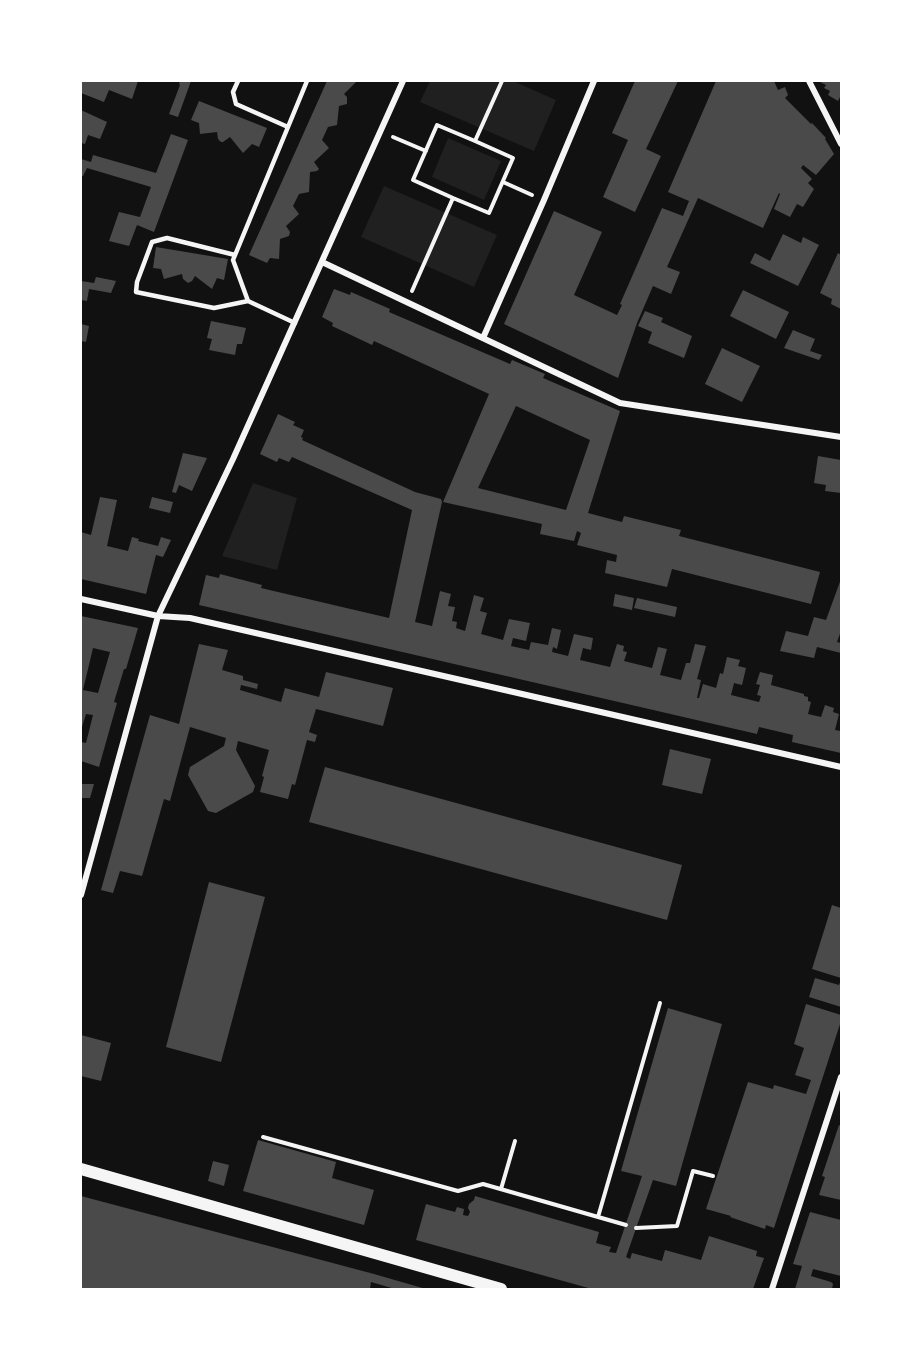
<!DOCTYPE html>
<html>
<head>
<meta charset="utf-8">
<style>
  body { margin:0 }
  #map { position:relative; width:922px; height:1370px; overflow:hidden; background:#111; font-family:"Archivo Narrow",sans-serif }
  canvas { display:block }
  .frame { position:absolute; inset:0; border:82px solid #fff; pointer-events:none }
</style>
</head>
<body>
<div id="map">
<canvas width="922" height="1370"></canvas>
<div class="frame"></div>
</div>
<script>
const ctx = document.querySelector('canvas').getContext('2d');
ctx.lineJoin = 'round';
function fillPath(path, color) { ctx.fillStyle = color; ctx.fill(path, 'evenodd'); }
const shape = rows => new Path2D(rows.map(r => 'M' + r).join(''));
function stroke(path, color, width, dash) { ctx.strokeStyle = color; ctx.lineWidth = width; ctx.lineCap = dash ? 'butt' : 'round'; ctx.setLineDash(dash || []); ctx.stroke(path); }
const green = shape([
  [430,81,513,81,556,100,534,151,420,102],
  [448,138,501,161,484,200,432,177],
  [384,186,497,235,474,287,361,237],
  [253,483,297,498,277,570,222,556]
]);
const building = shape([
  [81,81,138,81,132,99,109,90,104,102,81,93],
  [180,81,191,81,178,117,169,114,180,85,179,84],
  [327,81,357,81,344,94,347,97,347,104,339,106,337,125,328,127,322,140,329,148,314,162,319,169,317,171,310,172,309,192,299,194,293,206,299,214,286,226,290,232,289,236,280,239,279,259,270,258,267,263,249,255],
  [635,81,678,81,646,149,661,156,635,212,603,197,628,140,612,133],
  [716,81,774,81,778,90,785,87,788,95,785,98,811,124,812,123,826,138,825,139,834,154,816,175,803,165,801,168,812,179,808,183,814,189,803,207,797,204,790,217,774,209,780,194,779,193,763,228,698,198,667,267,680,272,671,294,653,286,637,323,618,378,504,324,554,211,602,232,574,295,617,315,622,305,620,304,662,208,683,216,689,201,668,192],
  [818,81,841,81,841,95,838,101,828,95,830,91,824,88,826,85],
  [199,101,267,128,259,147,252,144,243,153,230,137,223,142,221,142,218,139,217,132,200,134,199,123,191,120],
  [81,110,107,122,100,139,88,135,85,144,81,143],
  [171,134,188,140,154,232,137,225,129,246,109,241,119,212,140,217,151,187,87,168,83,176,81,176,81,159,91,162,93,155,156,173],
  [783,234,801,243,803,237,819,245,798,286,750,263,755,253,770,261],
  [156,247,228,259,224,280,217,278,212,289,195,276,192,281,188,283,183,279,182,274,164,279,161,269,153,268],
  [838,253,841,255,841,309,831,304,832,299,820,293],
  [96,277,116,281,111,293,89,289,87,301,81,300,81,281,94,283],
  [334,289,350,295,351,292,390,309,389,312,510,364,512,360,545,374,543,378,620,411,588,513,622,522,624,516,681,530,679,536,820,572,811,604,672,569,667,587,605,573,607,560,616,562,617,555,577,545,581,533,577,531,574,541,540,534,542,524,443,502,489,394,374,341,372,345,332,326,333,323,322,317],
  [516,406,590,440,566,510,478,488],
  [743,290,789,312,776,339,730,316],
  [645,311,663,318,661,322,692,336,684,358,648,343,652,332,638,326],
  [211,321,246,328,242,344,237,344,235,355,209,350,212,339,207,338],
  [81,324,89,326,86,342,81,341],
  [793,330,815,339,810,351,822,355,819,360,784,348],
  [722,348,760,366,742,402,705,384],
  [278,414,295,422,293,425,304,430,301,437,303,438,302,440,415,492,441,499,442,502,415,622,432,626,440,591,451,594,448,606,455,607,452,621,457,622,456,628,465,631,474,595,484,598,480,611,487,613,481,634,503,640,509,619,530,623,526,641,513,638,511,646,529,650,531,642,548,645,552,628,561,630,557,649,553,647,552,652,568,656,574,634,593,638,591,650,583,648,580,660,610,667,617,644,624,646,623,651,627,652,624,661,652,668,658,647,667,649,660,675,681,680,686,663,690,663,695,644,706,646,697,679,701,680,697,698,699,698,703,684,716,688,720,673,723,674,727,657,740,660,738,666,746,668,742,685,734,683,731,695,759,702,761,696,757,695,760,685,756,684,760,672,773,675,771,685,804,694,804,696,808,697,808,701,811,702,808,714,821,717,825,705,834,708,833,712,839,714,835,730,841,731,841,753,792,742,793,735,759,727,757,734,199,605,206,575,219,578,220,574,262,585,261,588,389,618,412,510,292,457,289,462,279,458,277,462,260,454],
  [183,453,207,458,192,491,179,485,176,493,172,492],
  [818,456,841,460,841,493,825,491,826,485,814,483],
  [100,497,117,500,107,546,128,551,132,537,139,539,138,541,158,546,161,537,171,540,163,557,156,555,146,594,81,579,81,532,91,535],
  [152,497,173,502,170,513,149,508],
  [841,579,841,631,837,642,841,643,841,653,817,647,814,658,780,651,786,631,808,636,814,617,826,620],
  [615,594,634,598,632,610,613,606],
  [637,598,677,607,675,617,634,608],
  [81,616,138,628,126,669,124,669,114,702,117,703,99,767,81,761,81,742,86,743,93,715,86,714,81,730],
  [93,648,110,652,98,693,83,690],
  [199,644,228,650,222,670,243,676,243,680,258,684,257,689,241,685,240,690,281,702,285,688,319,697,326,672,393,688,383,726,316,709,309,732,317,735,315,742,307,740,295,785,292,784,288,799,260,792,264,777,262,776,269,750,238,741,236,750,255,786,253,792,216,813,208,811,188,775,190,767,224,746,226,738,190,727,170,801,164,799,142,876,120,871,113,893,101,890,150,715,179,724],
  [670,749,711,759,702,794,662,785],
  [325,767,682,865,667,920,309,822],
  [81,784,94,784,90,798,81,798],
  [209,882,265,897,221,1062,166,1047],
  [832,905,841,908,841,978,812,969],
  [815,978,839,985,841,980,841,1007,809,997],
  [806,1004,841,1015,841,1021,774,1228,766,1225,765,1229,730,1217,731,1216,706,1209,748,1082,773,1089,774,1085,806,1094,811,1080,795,1075,804,1048,794,1044],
  [668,1008,722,1024,676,1186,653,1180,626,1257,630,1259,632,1253,662,1261,665,1250,701,1260,709,1236,757,1251,756,1256,764,1258,753,1289,592,1289,416,1240,426,1204,455,1212,457,1207,464,1209,463,1215,468,1216,470,1212,468,1208,469,1204,474,1200,475,1196,599,1232,596,1243,611,1247,609,1252,616,1253,642,1176,621,1171],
  [81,1035,111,1043,101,1081,81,1076],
  [839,1125,841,1126,841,1200,819,1195,825,1177,822,1176],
  [258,1140,336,1162,332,1178,374,1190,364,1225,243,1191],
  [213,1161,229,1165,224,1186,208,1181],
  [81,1196,374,1274,426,1289,395,1289,371,1282,370,1289,81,1289],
  [810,1212,841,1220,841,1276,813,1269,811,1276,831,1282,833,1284,832,1289,795,1289,802,1266,793,1264]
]);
const path = shape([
  [393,137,426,151],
  [503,182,532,195],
  [453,198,489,213,513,158,475,141],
  [412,291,453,198,413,180,437,125,475,141,502,81],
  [263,1137,458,1191,483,1184,626,1225],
  [501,1189,515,1141],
  [598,1217,660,1003],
  [636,1228,677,1226,693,1171,713,1176]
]);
const service = shape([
  [238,81,233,92,236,104,288,127],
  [235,255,167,238,152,242,137,282,136,292,214,308,248,301],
  [295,323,248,301,233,260,307,81]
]);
const minor = shape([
  [809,81,841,144],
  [322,262,620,403,841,437],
  [483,338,544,200,594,81],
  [81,599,158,616,190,618,841,767],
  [81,895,158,616,233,459,403,81],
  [772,1289,841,1077]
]);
const secondary = shape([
  [81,1169,501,1289]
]);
fillPath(green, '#202020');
fillPath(building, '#4a4a4a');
stroke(path, '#f5f5f5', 4);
stroke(service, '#f5f5f5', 4.5);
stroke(minor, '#f5f5f5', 6);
stroke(secondary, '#f5f5f5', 12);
</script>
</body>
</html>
